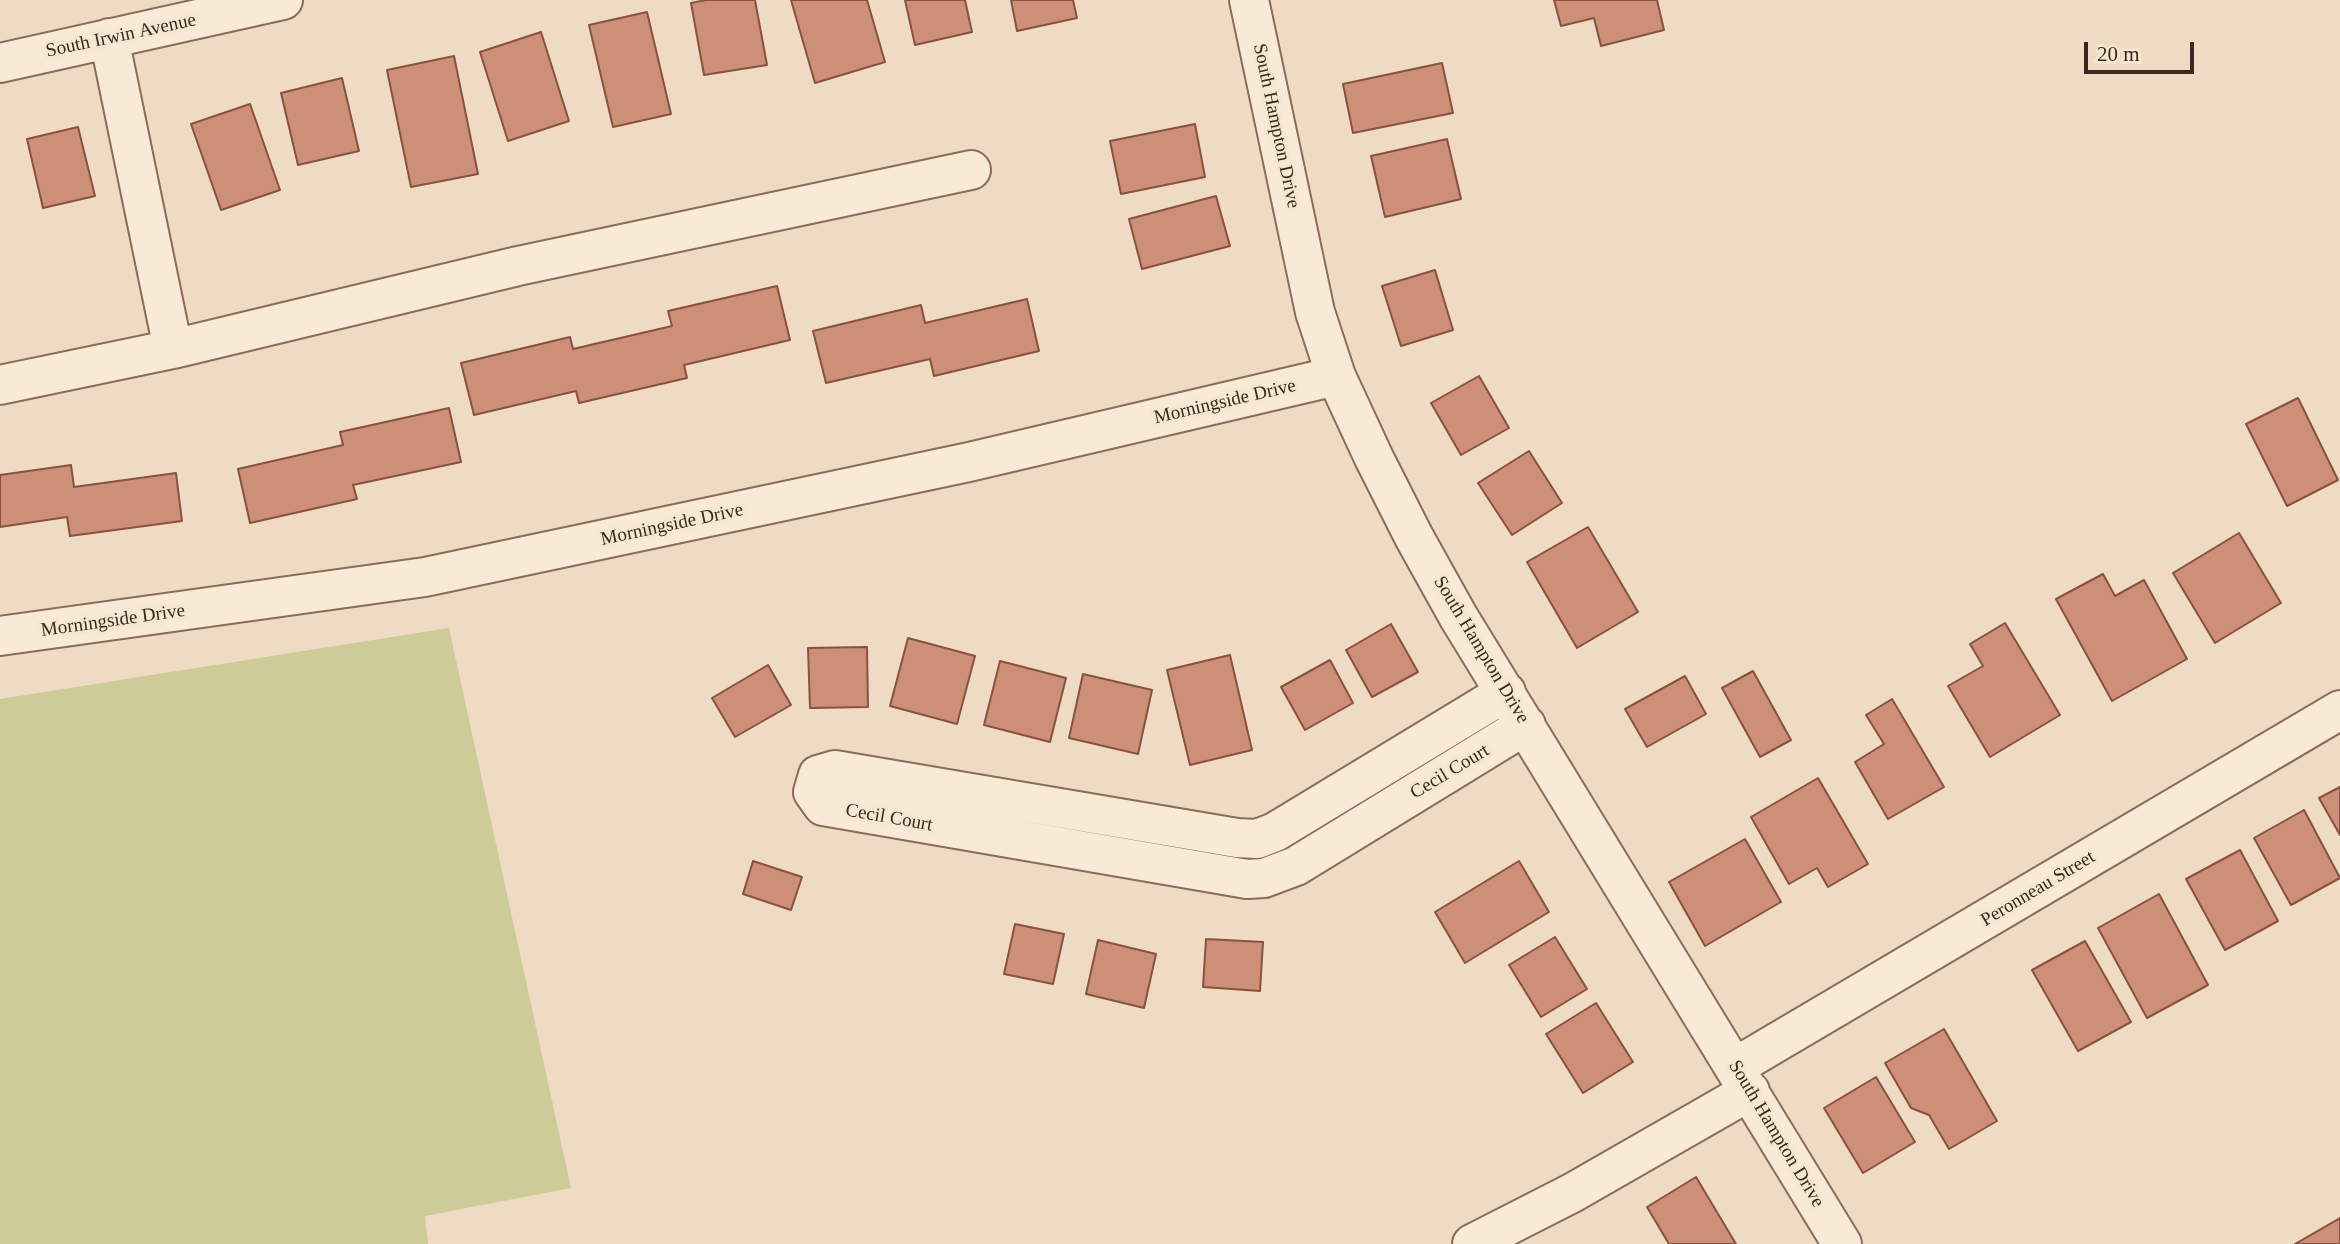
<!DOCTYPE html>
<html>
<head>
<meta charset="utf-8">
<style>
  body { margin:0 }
  #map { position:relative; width:2340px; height:1244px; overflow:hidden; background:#efdbc3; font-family:"Times New Roman",serif }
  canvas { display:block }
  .scale { position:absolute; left:2084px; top:42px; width:110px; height:32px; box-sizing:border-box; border:4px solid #39271e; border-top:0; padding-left:9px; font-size:21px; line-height:24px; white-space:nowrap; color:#39271e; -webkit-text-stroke:5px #f6e7d3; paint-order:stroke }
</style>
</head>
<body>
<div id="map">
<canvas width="2340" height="1244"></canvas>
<div class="scale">20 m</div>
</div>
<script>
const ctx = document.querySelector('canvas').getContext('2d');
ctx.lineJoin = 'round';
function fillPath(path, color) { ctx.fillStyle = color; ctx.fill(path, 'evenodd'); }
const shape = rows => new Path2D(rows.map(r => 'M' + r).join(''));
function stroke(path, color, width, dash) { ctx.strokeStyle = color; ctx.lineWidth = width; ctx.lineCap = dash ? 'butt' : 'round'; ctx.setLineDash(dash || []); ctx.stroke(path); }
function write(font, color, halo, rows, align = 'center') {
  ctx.font = font + ' "Times New Roman",serif'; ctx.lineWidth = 7; ctx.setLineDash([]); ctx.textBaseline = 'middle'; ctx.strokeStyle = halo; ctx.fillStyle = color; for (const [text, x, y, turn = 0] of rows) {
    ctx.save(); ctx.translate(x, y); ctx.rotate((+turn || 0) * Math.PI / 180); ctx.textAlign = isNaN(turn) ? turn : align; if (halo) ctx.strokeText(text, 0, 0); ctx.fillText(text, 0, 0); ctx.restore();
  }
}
const green = shape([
  [449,628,571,1188,425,1216,428,1244,0,1244,0,699]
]);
const building = shape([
  [706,0,755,0,767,65,704,75,691,3,706,0],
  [791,0,867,0,885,62,815,83,791,0],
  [905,0,965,0,972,32,915,45,905,0],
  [1011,0,1073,0,1077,18,1017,31,1011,0],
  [1554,0,1657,0,1664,30,1601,46,1594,18,1561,26,1554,0],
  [647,12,671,114,613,127,589,25,647,12],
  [541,32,569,121,508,141,480,52,541,32],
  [454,56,478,174,411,187,387,70,454,56],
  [1442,63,1453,113,1353,133,1343,84,1442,63],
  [342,78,359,151,298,165,281,93,342,78],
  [250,104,280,190,221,210,191,124,250,104],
  [1195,124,1205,177,1121,194,1110,141,1195,124],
  [78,127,95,196,43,208,27,139,78,127],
  [1447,139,1461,199,1385,217,1371,156,1447,139],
  [1216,196,1230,246,1142,269,1129,219,1216,196],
  [1435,270,1453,330,1401,346,1382,286,1435,270],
  [777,286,790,340,684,365,687,378,579,403,576,391,474,415,461,363,570,337,573,349,672,326,668,311,777,286],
  [1027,299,1039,351,934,376,930,359,826,383,813,331,921,305,925,323,1027,299],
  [1479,376,1509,428,1461,455,1431,403,1479,376],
  [2298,398,2338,480,2287,506,2246,424,2298,398],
  [449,408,461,462,353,485,357,499,250,523,238,469,343,445,340,432,449,408],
  [1529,451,1562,503,1512,535,1478,483,1529,451],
  [71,465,74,487,176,473,182,521,70,536,67,517,0,527,0,475,71,465],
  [1588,527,1638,612,1577,648,1527,562,1588,527],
  [2239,533,2281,603,2215,643,2173,573,2239,533],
  [2103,574,2115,596,2144,580,2187,659,2112,701,2056,599,2103,574],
  [2005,623,2060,715,1990,757,1948,686,1983,666,1970,644,2005,623],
  [1391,624,1418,672,1372,697,1346,650,1391,624],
  [908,638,975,656,957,724,890,706,908,638],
  [867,647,868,707,810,708,808,648,867,647],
  [1230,655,1252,750,1190,765,1167,670,1230,655],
  [1330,660,1353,703,1305,730,1281,687,1330,660],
  [1000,661,1066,678,1050,742,984,725,1000,661],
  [768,665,791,705,735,737,712,698,768,665],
  [1753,671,1791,740,1760,757,1722,688,1753,671],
  [1083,674,1152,690,1138,754,1069,738,1083,674],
  [1685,676,1706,714,1647,747,1625,709,1685,676],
  [1892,699,1944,787,1888,819,1855,762,1884,744,1866,715,1892,699],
  [1818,778,1868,864,1828,887,1817,868,1789,884,1751,817,1818,778],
  [2340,787,2340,835,2319,798,2340,787],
  [2304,810,2340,878,2291,905,2254,838,2304,810],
  [1745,839,1781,902,1705,946,1669,882,1745,839],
  [2240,850,2278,921,2225,950,2186,879,2240,850],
  [753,861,802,877,791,910,743,894,753,861],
  [1519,861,1549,912,1465,963,1435,912,1519,861],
  [2159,894,2208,985,2147,1018,2098,928,2159,894],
  [1015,924,1064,934,1053,984,1004,974,1015,924],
  [1555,937,1587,989,1541,1017,1509,965,1555,937],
  [1206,939,1263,942,1260,991,1203,987,1206,939],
  [1098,940,1156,954,1144,1008,1086,994,1098,940],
  [2085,941,2131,1022,2078,1051,2032,970,2085,941],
  [1596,1003,1633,1062,1583,1093,1546,1034,1596,1003],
  [1944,1029,1997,1121,1949,1149,1929,1115,1911,1108,1885,1063,1944,1029],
  [1876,1077,1915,1142,1863,1173,1824,1108,1876,1077],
  [1696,1177,1736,1244,1669,1244,1647,1207,1696,1177],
  [2340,1218,2340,1244,2295,1244,2340,1218]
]);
const minor = shape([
  [1249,0,1315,312,1336,376,1374,458,1414,537,1458,616,1842,1244],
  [109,38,173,349,518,266,971,170],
  [0,63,283,0],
  [0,385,173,349],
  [0,636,425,577,969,462,1336,376],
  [1506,692,1275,832,1257,839,1237,838,835,770,818,775,813,792,823,806,1247,879,1264,878,1296,866,1526,725],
  [1735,1067,2340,710],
  [1472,1244,1572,1193,1750,1091]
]);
const streetNames = [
  ["South Irwin Avenue",121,36,-12],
  ["South Hampton Drive",1276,126,78],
  ["Morningside Drive",1225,402,-13],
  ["Morningside Drive",672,525,-12],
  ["Morningside Drive",113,621,-8],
  ["South Hampton Drive",1481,650,59],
  ["Cecil Court",1450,772,-31],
  ["Cecil Court",889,818,10],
  ["Peronneau Street",2038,889,-31],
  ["South Hampton Drive",1776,1134,59]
];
fillPath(green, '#cdcb97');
fillPath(building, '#ce8f78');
stroke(building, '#89513f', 2);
stroke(minor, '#8a6c5a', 42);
stroke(minor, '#f9ead7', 38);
write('19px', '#39271e', '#f6e7d3', streetNames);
</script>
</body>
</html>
